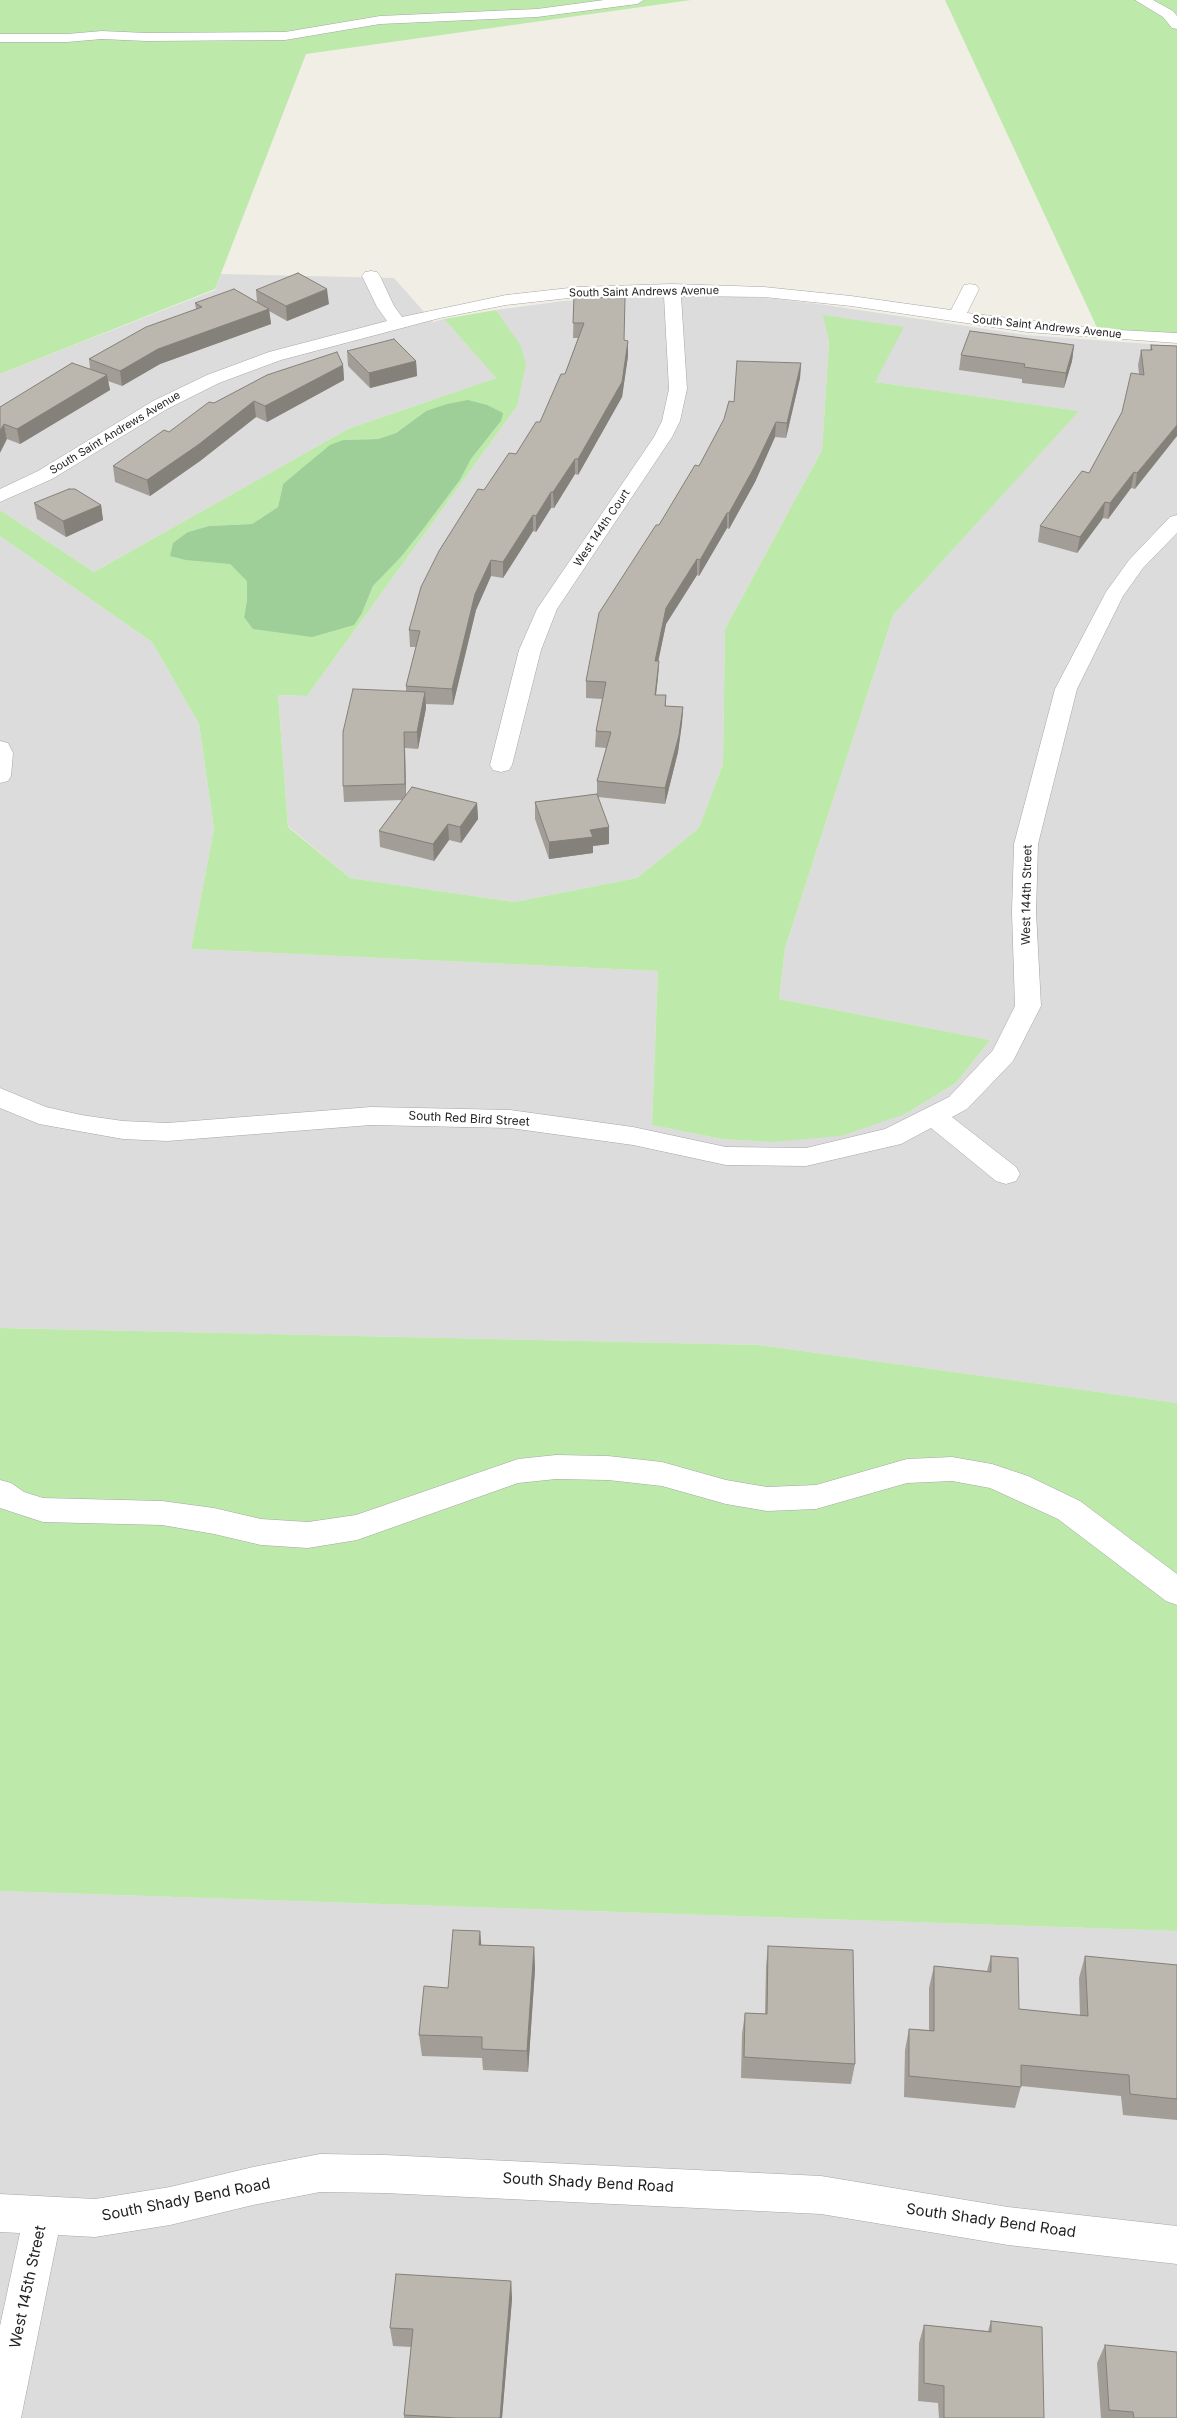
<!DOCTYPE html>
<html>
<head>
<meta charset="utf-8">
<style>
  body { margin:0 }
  canvas { display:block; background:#f0eee5 }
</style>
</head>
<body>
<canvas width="1177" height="2418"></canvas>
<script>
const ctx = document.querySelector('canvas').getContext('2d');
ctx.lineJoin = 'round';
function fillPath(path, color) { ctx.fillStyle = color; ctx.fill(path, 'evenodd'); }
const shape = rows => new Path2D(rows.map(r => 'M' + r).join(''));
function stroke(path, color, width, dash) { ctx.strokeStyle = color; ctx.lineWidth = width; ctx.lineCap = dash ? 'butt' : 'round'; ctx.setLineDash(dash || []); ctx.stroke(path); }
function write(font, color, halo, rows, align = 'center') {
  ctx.font = font + ' Inter,sans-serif'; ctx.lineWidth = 5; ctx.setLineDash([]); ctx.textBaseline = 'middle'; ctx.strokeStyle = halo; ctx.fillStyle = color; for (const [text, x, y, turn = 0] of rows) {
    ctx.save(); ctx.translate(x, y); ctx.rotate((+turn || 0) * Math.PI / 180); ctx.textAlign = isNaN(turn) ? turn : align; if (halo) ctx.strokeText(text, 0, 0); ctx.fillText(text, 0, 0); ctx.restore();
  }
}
const residential = shape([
  [221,274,394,278,433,322,444,319,496,378,348,429,94,572,0,510,0,374,215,290],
  [712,295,777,299,826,305,1026,335,1177,346,1177,1403,759,1345,0,1328,0,536,152,642,199,724,214,829,191,949,658,971,652,1125,722,1139,770,1142,905,1114,956,1083,990,1040,779,999,785,948,893,615,1078,411,875,382,824,315,829,342,822,450,725,629,723,764,699,828,637,878,514,902,350,878,288,826,278,695,307,696,517,406,520,344,496,310,563,301,630,297],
  [0,1891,1177,1931,1177,2418,0,2418]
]);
const grass = shape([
  [0,0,691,0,306,54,215,289,0,374],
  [945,0,1177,0,1177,338,1100,334],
  [496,310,520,344,526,364,517,406,307,696,278,695,288,827,350,878,514,902,637,878,699,828,723,764,725,629,822,450,829,342,823,315,904,327,875,382,1079,411,893,615,785,948,779,999,990,1040,956,1083,905,1114,841,1136,770,1142,722,1139,652,1125,658,971,191,949,214,829,199,724,152,642,0,536,0,510,94,572,348,429,496,378,444,319],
  [426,411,501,421,471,459,460,480,424,528,401,557,373,586,362,613,244,616,247,600,247,580,230,564,188,532,209,526,252,524,278,507,283,484,343,440,378,439,396,433],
  [0,1328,759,1345,1177,1403,1177,1931,0,1891]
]);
const forest = shape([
  [468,400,487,405,503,413,501,421,471,459,460,480,424,528,401,557,373,586,362,613,354,625,312,637,253,629,244,617,247,600,247,581,230,564,186,560,170,556,173,543,188,532,209,526,252,524,278,507,283,484,330,445,343,440,378,439,396,433,426,411,447,404]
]);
const minor = shape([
  [604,0,644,0,637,4,537,17,380,24,285,40,146,41,102,39,67,42,0,42,0,34,67,34,102,31,146,33,285,32,380,16,537,9,604,0],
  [1135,0,1153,0,1173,11,1177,16,1177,29,1172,28,1163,17,1135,0],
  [371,271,377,272,380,276,394,306,402,317,506,295,578,287,672,284,764,287,851,296,951,310,964,285,970,284,976,285,979,289,967,313,1100,329,1177,333,1177,343,1027,332,851,306,764,297,681,296,687,389,680,421,672,437,557,609,541,650,512,765,509,770,501,772,493,770,490,765,519,650,537,609,654,437,662,421,669,389,664,296,578,297,506,305,440,318,281,360,219,383,167,409,52,479,0,502,0,489,38,471,153,401,207,375,269,352,387,321,377,307,362,276,365,272,371,271],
  [1177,515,1177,533,1143,568,1123,596,1077,689,1038,844,1036,912,1041,1006,1013,1061,967,1109,952,1117,1016,1167,1020,1174,1016,1181,1006,1184,996,1181,931,1128,901,1144,806,1166,726,1165,633,1145,510,1128,371,1125,167,1141,123,1139,39,1124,0,1108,0,1088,46,1107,81,1115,123,1121,167,1123,371,1107,510,1110,633,1127,726,1147,806,1148,885,1129,949,1097,993,1050,1015,1006,1012,912,1014,844,1055,689,1106,592,1129,560,1170,517,1177,515],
  [0,741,8,743,13,753,11,776,8,781,0,783,0,741],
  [556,1455,608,1456,662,1462,726,1480,767,1487,816,1485,907,1459,952,1457,992,1464,1028,1476,1080,1501,1177,1574,1177,1605,1166,1601,1058,1519,990,1488,952,1481,907,1483,816,1509,767,1511,726,1504,662,1486,608,1480,556,1479,518,1483,357,1540,308,1548,261,1545,214,1534,162,1525,43,1522,0,1508,0,1480,11,1483,24,1492,43,1498,162,1501,214,1508,261,1519,308,1522,356,1515,518,1459,556,1455],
  [320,2154,385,2155,821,2176,1008,2207,1177,2226,1177,2264,1008,2245,821,2214,385,2193,320,2192,253,2205,170,2225,95,2237,58,2235,21,2418,0,2418,0,2326,20,2233,0,2232,0,2194,95,2199,170,2187,253,2167,320,2154]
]);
const wall = shape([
  [256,290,329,304,287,321,269,311,271,324,160,364,122,386,108,381,110,390,20,444,7,439,0,407,90,369,89,359,196,309,195,303,257,302],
  [574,297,624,340,628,356,622,397,578,475,575,474,554,508,551,508,536,532,533,531,503,578,491,576,476,610,453,705,426,704,426,708,418,749,405,748,406,795,477,803,478,819,461,843,449,840,434,861,380,847,379,831,402,800,344,802,343,786,406,691,406,686,416,647,410,647,409,630,484,490,516,454,540,422,565,374,578,338,573,338],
  [1074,345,1072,361,1064,388,1022,383,1022,379,959,370,961,355],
  [1151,345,1177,346,1135,489,1131,488,1108,519,1103,518,1077,553,1038,542,1040,526,1089,473,1122,412,1139,374,1138,365,1141,350,1150,350],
  [347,351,416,361,417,376,370,388,348,366],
  [801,363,800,378,786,438,775,437,755,482,729,529,727,528,699,576,697,575,666,624,658,661,659,661,658,677,656,695,666,695,666,706,683,707,682,723,678,752,665,804,598,797,609,844,593,846,593,853,549,859,535,819,535,802,597,794,597,781,606,748,595,747,596,731,602,699,586,698,586,681,659,525,699,466,734,402],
  [343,365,344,380,267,422,256,417,200,461,150,496,115,482,113,466,169,432,214,403],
  [34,503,101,505,103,520,66,537,37,519],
  [480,1931,481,1945,534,1947,535,1969,528,2072,483,2070,482,2058,422,2056,419,2035,448,1988],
  [768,1946,855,2064,851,2084,741,2078,742,2034,745,2013,765,2014,766,1967],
  [991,1956,1019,2009,1080,2015,1079,1978,1085,1956,1177,1965,1177,2120,1123,2115,1121,2096,1021,2086,1015,2108,904,2097,905,2050,909,2029,929,2030,929,1988,934,1966,987,1971],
  [511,2281,512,2299,502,2418,404,2418,404,2415,411,2347,393,2346,390,2328],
  [991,2321,1044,2418,939,2418,938,2403,918,2401,919,2343,924,2325,988,2331],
  [1105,2345,1177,2418,1101,2418,1097,2363]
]);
const shadedWall = shape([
  [327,289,329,304,287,321,286,306],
  [269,309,271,324,160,364,122,386,120,371,158,349],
  [628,341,628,356,622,397,578,475,578,459],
  [1074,345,1072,361,1064,388,1066,373],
  [416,361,417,376,370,388,369,373],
  [801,363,800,378,786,438,787,423],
  [343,365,344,380,267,422,265,406],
  [107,375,110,390,20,444,17,429],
  [254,401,256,417,200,461,150,496,147,480],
  [776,422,775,437,755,482,729,529,729,513],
  [4,424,7,439,0,453,0,431],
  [1177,425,1177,436,1135,489,1137,473],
  [575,459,575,474,554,508,553,492],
  [1134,472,1131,488,1108,519,1110,503],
  [551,492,551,508,536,532,536,516],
  [1105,502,1103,518,1077,553,1080,537],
  [101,505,103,520,66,537,63,521],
  [727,513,727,528,699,576,700,560],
  [533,515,533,531,503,578,503,562],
  [697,559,697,575,666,624,655,677,655,661,666,608],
  [491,560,491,576,476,610,453,705,452,689,475,594],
  [659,661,658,677,654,711,655,695],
  [425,692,426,708,418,749,417,732],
  [683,707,682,723,678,752,665,804,665,788],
  [404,732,405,748,406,800,405,784],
  [477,803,478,819,461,843,460,827],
  [448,824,449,840,434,861,433,844],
  [609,827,609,844,593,846,593,853,549,859,549,842,590,830],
  [480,1931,482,1952,479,1945],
  [534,1947,535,1969,528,2072,527,2051],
  [511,2281,512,2299,502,2418,500,2418]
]);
const building = shape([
  [298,273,327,289,286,306,256,290,298,273],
  [234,289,269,309,158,349,120,371,89,359,146,327,202,307,195,303,234,289],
  [574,297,625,298,624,340,628,341,622,382,578,459,575,459,553,492,551,492,536,516,533,515,503,562,491,560,475,594,452,689,406,686,420,631,409,630,421,587,439,551,478,489,484,490,509,453,516,454,536,422,540,422,561,374,565,374,584,323,573,323,574,297],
  [970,331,1074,345,1066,373,1024,367,1025,364,961,355,970,331],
  [394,339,416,361,369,373,347,351,394,339],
  [1151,345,1177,346,1177,425,1137,473,1134,472,1110,503,1105,502,1080,537,1040,526,1082,471,1089,473,1122,412,1131,373,1144,375,1141,350,1152,350,1151,345],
  [337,352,343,365,265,406,254,401,198,445,147,480,113,466,164,430,169,432,209,402,214,403,267,375,337,352],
  [737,361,801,363,787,423,776,422,755,466,729,513,727,513,700,560,697,559,666,608,655,661,659,661,655,695,666,695,665,706,683,707,679,735,665,788,597,781,611,732,596,731,606,682,586,681,599,613,656,525,659,525,695,465,699,466,724,419,729,401,734,402,737,361],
  [72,363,107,375,17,429,4,424,0,431,0,407,72,363],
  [69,489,75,489,101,505,63,521,34,503,69,489],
  [353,689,425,692,417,732,404,732,405,784,343,786,343,732,353,689],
  [412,787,477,803,460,827,448,824,433,844,379,831,412,787],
  [597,794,609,827,590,830,593,837,549,842,535,802,597,794],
  [453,1930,480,1931,479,1945,534,1947,527,2051,482,2049,482,2037,419,2035,424,1986,448,1988,453,1930],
  [768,1946,853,1950,855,2064,744,2057,745,2013,767,2014,768,1946],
  [991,1956,1018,1958,1019,2009,1088,2016,1085,1956,1177,1965,1177,2099,1130,2094,1129,2075,1021,2065,1021,2087,909,2076,909,2029,934,2031,934,1966,991,1972,991,1956],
  [396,2274,511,2281,500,2418,457,2418,404,2415,413,2329,390,2328,396,2274],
  [991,2321,1042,2327,1044,2418,944,2418,944,2386,924,2383,924,2325,991,2332,991,2321],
  [1105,2345,1177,2352,1177,2418,1134,2418,1133,2412,1109,2410,1105,2345]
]);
const farStreetnames = [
  ["South Saint Andrews Avenue",644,292,-1],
  ["South Saint Andrews Avenue",1047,327,6],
  ["South Saint Andrews Avenue",115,433,-31],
  ["West 144th Court",602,528,-56]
];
const streetNames = [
  ["West 144th Street",1027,895,-89],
  ["South Red Bird Street",469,1119,3]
];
const nearStreetnames = [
  ["South Shady Bend Road",588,2183,3],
  ["South Shady Bend Road",186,2200,-11],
  ["South Shady Bend Road",991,2221,8],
  ["West 145th Street",28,2287,-78]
];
fillPath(residential, '#dddcdc');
fillPath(grass, '#bdeaaa');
fillPath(forest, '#9ecf99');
stroke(minor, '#a6a6a6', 1);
fillPath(minor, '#fff');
fillPath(wall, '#a29d96');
fillPath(shadedWall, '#84807a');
fillPath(building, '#bcb7ae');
stroke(building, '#84807a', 1);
write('11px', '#1f1f1f', '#fff', farStreetnames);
write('12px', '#1f1f1f', '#fff', streetNames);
write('15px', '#1f1f1f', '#fff', nearStreetnames);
</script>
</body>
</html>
